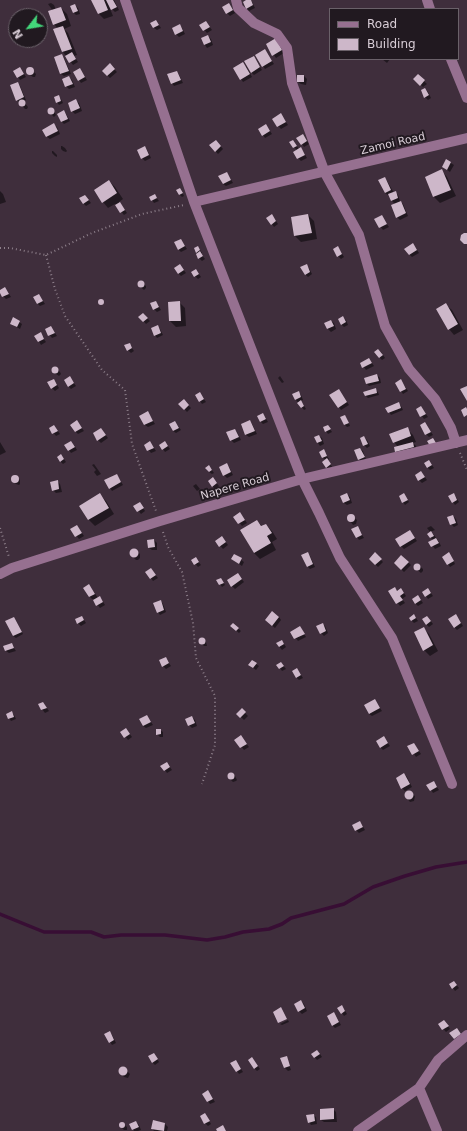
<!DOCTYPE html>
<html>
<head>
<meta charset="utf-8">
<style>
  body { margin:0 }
  #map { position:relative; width:467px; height:1131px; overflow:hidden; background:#3f2e3c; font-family:"DejaVu Sans",sans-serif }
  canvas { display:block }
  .legend { position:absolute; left:329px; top:8px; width:130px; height:52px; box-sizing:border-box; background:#211920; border:1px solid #6a6169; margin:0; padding:5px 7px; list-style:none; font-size:12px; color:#d8cdd6 }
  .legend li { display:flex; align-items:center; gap:8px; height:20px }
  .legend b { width:20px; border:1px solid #6a6169 }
  .north { position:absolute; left:8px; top:8px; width:40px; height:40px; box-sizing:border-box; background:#211920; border:1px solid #6a6169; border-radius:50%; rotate:239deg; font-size:11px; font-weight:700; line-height:16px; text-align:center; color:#d8cdd6 }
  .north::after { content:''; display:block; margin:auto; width:14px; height:18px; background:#43d77b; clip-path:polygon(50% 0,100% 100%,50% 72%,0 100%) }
</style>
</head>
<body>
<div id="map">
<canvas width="467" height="1131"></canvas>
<ul class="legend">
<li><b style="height:5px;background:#967090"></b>Road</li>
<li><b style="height:11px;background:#cdb7c9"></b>Building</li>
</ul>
<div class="north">N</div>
</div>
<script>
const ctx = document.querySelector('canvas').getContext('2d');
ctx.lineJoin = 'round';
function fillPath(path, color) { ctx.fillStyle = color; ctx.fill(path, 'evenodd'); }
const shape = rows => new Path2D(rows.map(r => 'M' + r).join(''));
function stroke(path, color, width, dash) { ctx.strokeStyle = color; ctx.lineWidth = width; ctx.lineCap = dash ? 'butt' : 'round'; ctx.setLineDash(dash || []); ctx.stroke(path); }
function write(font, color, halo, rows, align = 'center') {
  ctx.font = font + ' "DejaVu Sans",sans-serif'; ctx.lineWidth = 4; ctx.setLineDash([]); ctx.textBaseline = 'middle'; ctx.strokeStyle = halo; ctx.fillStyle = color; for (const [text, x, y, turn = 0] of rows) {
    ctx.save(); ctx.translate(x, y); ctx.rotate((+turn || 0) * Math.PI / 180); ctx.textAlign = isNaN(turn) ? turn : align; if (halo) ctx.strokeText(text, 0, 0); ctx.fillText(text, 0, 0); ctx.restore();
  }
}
const shadow = shape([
  [93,0,114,0,119,10,115,12,109,6,113,16,104,19,99,14],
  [248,0,250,0,252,2,255,8,249,11,247,8],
  [51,3,54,5,56,10,61,8,67,14,71,26,64,29,68,33,77,55,74,56,78,62,73,65,63,52,55,30,58,29,54,24,53,11,48,4],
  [229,4,235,13,230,16,227,13],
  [75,5,78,8,80,14,76,15,74,13],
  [156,21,161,28,157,30,154,28],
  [206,22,212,30,207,33,200,25],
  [179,25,182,28,185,34,179,37,176,34],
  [208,36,211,39,213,45,207,48,205,45,202,39],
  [276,40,284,53,276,58,267,45],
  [265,51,274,64,265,69,263,66],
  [62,56,64,58,71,74,64,76,61,74,55,58],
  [253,57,262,70,254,75,251,72],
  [382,59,390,59,387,63],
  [110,65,117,72,110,78,103,71],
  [246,66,252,77,243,82,241,79],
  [20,68,26,77,20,80,18,77],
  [29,69,31,69,36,74,35,77,33,77,27,73,27,70],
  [80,69,87,80,81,83,79,80],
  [177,72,179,75,183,83,174,86,172,83],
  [304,76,307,79,306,85,301,84,298,82],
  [418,76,427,84,423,87,415,79],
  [69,77,72,80,75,87,69,89,66,86],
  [18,83,20,86,26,100,23,101,28,107,27,109,25,109,17,100],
  [425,89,428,92,431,98,428,100,425,97],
  [58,97,61,99,63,103,59,105,57,102],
  [76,101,79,103,82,111,75,114,72,111],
  [49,110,52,110,55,113,56,115,54,117,49,112],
  [64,111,66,114,70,121,64,124,62,122],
  [281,115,288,125,281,129,273,120],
  [54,125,57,127,60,134,50,139,47,137,43,130],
  [266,125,272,134,265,138,263,135],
  [303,135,309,144,304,147,302,144],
  [216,141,223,149,218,154,211,146],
  [293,141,299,149,300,148,303,151,307,158,301,161,298,158,297,150,294,147],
  [61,146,62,146,65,148,67,151,66,152,63,151,61,149],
  [145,147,147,150,151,158,145,161,142,158],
  [52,151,53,151,57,155,57,157,55,156,52,153],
  [446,160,454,165,450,172,443,167],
  [442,171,447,177,456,196,440,203,434,197,426,177],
  [227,173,229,176,233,183,226,186,223,184],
  [384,178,387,181,394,193,395,193,398,195,400,201,403,204,408,216,400,220,397,217,395,204,392,201,389,195,388,195,385,193],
  [109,181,115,187,123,199,119,202,127,213,124,215,115,204,108,208,103,202],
  [0,191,3,194,6,202,0,204],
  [182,192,184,196,182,197,179,194],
  [154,195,159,201,154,203,152,200],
  [85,196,91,203,86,206,84,204],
  [272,215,278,224,274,227,272,224],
  [308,215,314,221,317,239,301,242,295,236],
  [381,216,389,227,383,230,375,220],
  [181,240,187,249,181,252,178,249],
  [198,247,202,253,201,254,205,259,202,261,199,258,197,252],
  [338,247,344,257,341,259,338,256],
  [415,247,419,253,412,257,409,254],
  [306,265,309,268,312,274,308,277,305,274],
  [182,268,186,273,181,276,178,273],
  [196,270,201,277,198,279,195,276],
  [140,282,141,282,146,286,146,288,144,290,139,286,138,284],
  [5,288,11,297,6,299,3,296],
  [39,295,45,304,40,306,37,303],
  [100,300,103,301,102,305,99,303],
  [156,302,161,310,157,312,154,309],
  [179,302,185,308,186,326,176,327,170,321],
  [446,305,452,310,463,330,454,335,449,329],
  [143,314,150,321,146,324,140,317],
  [343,318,346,320,348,325,344,327,341,324],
  [331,321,334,323,336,329,331,332,328,329,326,323],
  [19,322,22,324,20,329,11,324],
  [157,326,160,329,163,335,157,338,155,335],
  [51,327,57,336,52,338,46,330],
  [40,334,46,342,41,345,36,336],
  [129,344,134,351,131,353,128,350],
  [381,352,385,358,382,360,380,358],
  [369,359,374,366,366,370,361,363],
  [54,368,56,368,60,372,61,374,59,376,53,372,52,369],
  [377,375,380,378,381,383,369,386,367,384],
  [280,376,284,382,282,383,278,378],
  [70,378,76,386,71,389,68,386],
  [54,380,59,388,55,391,52,388],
  [401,381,408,391,403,394,401,391],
  [339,390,349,405,341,410,339,407],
  [375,390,378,392,379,395,368,398,365,395],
  [298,392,301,395,303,400,301,401,306,409,304,410,296,400],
  [200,394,206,402,202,404,200,401],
  [184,401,191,408,187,412,180,404],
  [398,403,401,406,403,410,391,415,389,412],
  [421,407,428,417,424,419,417,409],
  [148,413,155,424,148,427,145,425,141,416],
  [263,414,265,417,268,422,263,424,260,421],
  [345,416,347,419,350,426,347,427,345,425],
  [250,421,252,424,257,434,249,437,246,435,242,424],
  [77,422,84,431,78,434,76,432],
  [175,422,181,430,176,433,173,431],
  [425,423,433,435,429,437,426,434],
  [54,426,60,434,56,436,50,428],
  [328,426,332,432,328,434,326,431],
  [101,429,108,438,101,443,98,440],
  [407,429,413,435,416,442,413,443,416,446,416,449,399,454,398,447,394,442],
  [235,430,237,432,241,440,234,443,231,440],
  [319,436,322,438,324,444,320,446,318,443,316,437],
  [364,437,367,440,370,446,367,448,364,445],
  [0,442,6,452,0,455],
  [150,442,156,451,151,453,145,445],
  [74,445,77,450,71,453,66,446],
  [167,445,170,449,165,452,163,449],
  [360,449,363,451,366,460,362,462,359,459],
  [323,450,329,459,327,460,333,468,329,470,323,462,326,460,323,458],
  [61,455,66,462,63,464,60,461],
  [429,461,434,468,430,470,427,467],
  [94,464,101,474,97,476,94,472,96,470,92,465],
  [226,465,229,467,233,475,227,478,224,475],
  [209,466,214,473,212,474,209,472],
  [421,472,427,480,422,483,419,480],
  [117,475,123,485,112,491,110,488],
  [13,476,14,476,17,477,20,480,20,484,19,485,16,484,13,481,12,478],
  [213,479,219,486,215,489,212,486],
  [57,481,60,484,62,492,56,493,53,490],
  [196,484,200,489,197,491,193,486],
  [347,494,350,497,352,503,347,505,344,503],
  [454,494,459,502,455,505,453,502],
  [100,495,106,501,114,514,95,526,89,520,81,507],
  [404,495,409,502,405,505,403,502],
  [135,506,142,506,145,511,141,514],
  [242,516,247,523,242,526,235,517],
  [348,516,352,516,357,520,356,524,353,525,348,518],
  [453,516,456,519,458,525,454,527,451,524],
  [257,521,263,527,266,525,272,531,277,539,272,542,276,550,260,559,254,553,241,530],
  [77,526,84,536,79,539,72,530],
  [431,526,435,530,430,532,434,535,439,542,441,546,435,549,430,542,433,540,431,538,431,533,427,528],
  [357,527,364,538,359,540,357,537],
  [412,534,417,541,404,549,401,546],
  [154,540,157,543,157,550,152,550,149,548],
  [224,540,228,545,223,549,216,541],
  [133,549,135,549,140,554,140,558,138,560,136,560,131,555,131,551],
  [307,553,310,556,315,567,310,569,307,566],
  [375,554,383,562,378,567,370,559],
  [234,555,244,562,242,566,232,559],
  [402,556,411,565,404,572,395,563],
  [451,556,455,564,450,567,448,564],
  [196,559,201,565,198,567,193,561],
  [417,564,423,569,423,571,421,573,415,568,415,566],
  [146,572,153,572,158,578,153,581],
  [240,577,244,582,235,589,232,586],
  [221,579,225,585,222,587,220,584],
  [89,585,98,598,100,597,105,605,100,608,93,599,92,599,90,597,85,588],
  [395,588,398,592,401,589,406,596,402,599,405,603,400,606,389,592],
  [428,589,433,596,428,599,426,596],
  [418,596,423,603,418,606,415,603],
  [161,601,163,604,166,612,160,615,158,612],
  [414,615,418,621,414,623,412,621],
  [82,617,86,623,81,626,78,623],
  [279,617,281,620,275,628,269,623],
  [14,618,16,621,23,634,16,638,13,636],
  [458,618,463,626,457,630,454,627],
  [430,620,433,624,429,627,426,624],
  [233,624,241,631,239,633,231,626],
  [322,624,325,626,328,633,324,636,321,633],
  [300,628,306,637,298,641,291,632],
  [423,628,429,634,438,651,430,656,424,650],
  [200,639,203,639,206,642,207,646,204,646,201,643],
  [282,641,286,647,282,650,277,644],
  [11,644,16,651,9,653,6,651],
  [165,658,171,666,166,669,163,666],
  [281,663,286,669,282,671,280,668],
  [256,664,259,666,256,670,252,667],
  [297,669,303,678,299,680,296,677],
  [375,701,382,711,372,716,369,714],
  [43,703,49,711,45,713,39,705],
  [242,710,248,716,244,720,238,714],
  [12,713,14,715,16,719,11,721,9,718],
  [147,716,153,725,146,728,143,726],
  [192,717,195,720,197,726,192,728,189,725],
  [126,729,132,737,128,740,122,732],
  [160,730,163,732,163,737,160,737,157,734],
  [241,737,249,747,244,750,236,740],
  [384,738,390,746,383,750,380,747],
  [414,744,421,754,416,757,409,746],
  [167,763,172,770,167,773,162,766],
  [231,773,235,776,237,780,236,781,233,782,230,779,228,776],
  [404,774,407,777,412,787,405,791,402,788],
  [433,782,439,790,433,793,428,785],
  [408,792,412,794,415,796,414,801,410,802,406,797,406,793],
  [360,822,365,830,359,833,356,830],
  [454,982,459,988,455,991,453,988],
  [301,1001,304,1004,307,1011,302,1014,299,1011,295,1004],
  [342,1006,347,1014,344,1016,342,1013],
  [334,1013,336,1016,341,1025,335,1028,332,1025],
  [288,1020,289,1022,282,1025,280,1024],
  [447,1024,450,1029,446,1032,440,1025],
  [109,1032,112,1035,116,1043,112,1045,110,1042],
  [312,1054,320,1054,322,1057,317,1060],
  [156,1057,159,1062,155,1065,152,1062],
  [286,1057,288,1059,287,1059,291,1070,288,1071,285,1068,282,1059],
  [252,1058,260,1069,257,1071,254,1068],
  [236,1061,243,1072,239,1074,237,1071],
  [124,1068,130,1074,128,1078,124,1077,120,1072,120,1070],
  [208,1091,215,1102,210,1104,203,1094],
  [333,1109,336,1112,337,1122,324,1122,321,1120],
  [205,1114,211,1124,208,1126,205,1123],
  [313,1115,316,1117,317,1124,311,1125,309,1122],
  [154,1121,165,1124,168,1127,167,1131,154,1131,152,1128],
  [136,1122,139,1125,141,1130,138,1131,134,1131,133,1129],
  [122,1123,127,1127,127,1130,124,1130,121,1127,120,1125]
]);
const stream = shape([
  [0,914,44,932,91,932,104,937,121,935,165,935,207,940,225,937,243,932,269,929,282,924,291,918,344,904,373,887,405,876,436,867,467,862]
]);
const building = shape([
  [91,0,104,0,108,10,98,14],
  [106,0,113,0,117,7,111,10],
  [246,0,251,0,253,5,246,9,243,2],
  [229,3,233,10,226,14,222,7],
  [75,4,78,11,73,13,70,6],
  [61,7,66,20,53,25,48,11],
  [156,20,159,25,153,28,150,23],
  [206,21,210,27,203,31,199,25],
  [180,24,183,31,175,35,172,28],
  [63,26,72,49,62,52,53,29],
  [208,35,211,42,204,45,201,38],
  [276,38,282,50,272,56,266,44],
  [265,49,272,61,262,67,255,55],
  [72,52,76,59,69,63,65,56],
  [62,54,69,71,60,74,54,57],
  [254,56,260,67,251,73,244,61],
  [243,62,250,74,240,80,233,68],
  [110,63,115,69,107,76,102,71],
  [20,67,24,74,17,78,13,71],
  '26 71a4 4 0 1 1 8 0a4 4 0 1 1-8 0Z',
  [80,68,85,77,78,81,73,72],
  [177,71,181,80,171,84,167,74],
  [418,74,425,80,420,86,413,79],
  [297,75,304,75,304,82,297,82],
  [69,76,73,84,65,87,62,79],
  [18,82,24,97,16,101,10,85],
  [425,88,429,95,424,98,421,90],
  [59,95,61,101,56,103,54,97],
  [76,99,80,108,71,112,68,103],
  '18.5 103a3.5 3.5 0 1 1 7 0a3.5 3.5 0 1 1-7 0Z',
  '47.5 111a3.5 3.5 0 1 1 7 0a3.5 3.5 0 1 1-7 0Z',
  [64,110,68,119,61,122,57,114],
  [281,113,286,122,277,127,272,119],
  [54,123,58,131,46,137,42,130],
  [266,124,270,131,262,136,258,129],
  [303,134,307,141,301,145,296,138],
  [216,140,221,146,215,152,209,145],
  [293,140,297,146,293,148,289,142],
  [145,146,149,155,141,159,137,150],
  [301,147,305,155,297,159,293,152],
  [446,159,451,162,447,170,442,167],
  [442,169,451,190,433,197,425,177],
  [227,172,231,180,223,184,218,176],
  [385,177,391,190,385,193,378,180],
  [109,180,117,193,102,203,94,190],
  [180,188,183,193,179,195,176,190],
  [396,191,398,198,391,201,388,194],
  [155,194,157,198,151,201,149,197],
  [85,195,89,200,83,204,79,198],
  [401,201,406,213,396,218,391,205],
  [120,202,125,210,120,213,115,205],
  [272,214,276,221,271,225,266,218],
  [308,214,312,233,294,236,291,217],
  [382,215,387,224,379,228,374,219],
  [464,233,467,233,467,244,464,244,460,240,461,235],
  [181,239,185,246,178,250,174,242],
  [413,243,417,250,409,255,404,249],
  [198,246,200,250,196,253,194,248],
  [338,246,342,254,337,257,333,249],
  [200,251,203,256,198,259,196,254],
  [180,264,184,270,178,274,174,268],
  [307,264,310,272,305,275,300,267],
  [196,269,199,274,194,277,191,272],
  '137.5 284a3.5 3.5 0 1 1 7 0a3.5 3.5 0 1 1-7 0Z',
  [5,287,9,294,2,297,0,293,0,290],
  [39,294,43,301,37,304,33,297],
  '98 302a3 3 0 1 1 6 0a3 3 0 1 1-6 0Z',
  [156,301,159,307,153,310,150,303],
  [180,301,181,321,169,321,168,302],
  [446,303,458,324,448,330,436,309],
  [143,313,148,318,143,322,138,317],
  [343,316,346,322,341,325,338,319],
  [13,317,20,321,17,327,10,324],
  [331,320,334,326,327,329,324,323],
  [158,325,161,333,154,336,151,328],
  [51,326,55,333,48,336,45,329],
  [41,332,44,339,38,342,34,336],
  [130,343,132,348,127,351,124,345],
  [378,349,383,355,379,358,374,352],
  [369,358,372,363,362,368,360,363],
  '51.5 370a3.5 3.5 0 1 1 7 0a3.5 3.5 0 1 1-7 0Z',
  [377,374,379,381,366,384,364,378],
  [70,376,74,383,68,387,64,380],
  [54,379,57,385,51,389,47,382],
  [401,379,406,389,400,392,395,383],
  [467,386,467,401,460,389],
  [376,388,377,393,365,396,363,392],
  [339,389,347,402,338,408,329,395],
  [299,391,301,397,295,400,292,394],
  [200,392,204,399,199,402,195,395],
  [184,399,189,405,184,410,178,404],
  [301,400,304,406,301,408,297,403],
  [399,402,401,408,388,413,385,408],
  [421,406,426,414,420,417,416,409],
  [466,407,467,409,467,415,464,417,461,410],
  [148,411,153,421,144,425,139,416],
  [263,413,266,419,260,422,257,416],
  [345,415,349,423,344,425,340,417],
  [77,420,82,428,75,432,70,425],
  [250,420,255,431,245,435,241,424],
  [175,421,179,428,173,431,169,424],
  [425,422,431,432,425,435,420,425],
  [54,425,58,431,52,434,49,428],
  [328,425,331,429,325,432,323,427],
  [408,427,411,436,393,443,389,434],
  [101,428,106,435,97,441,93,433],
  [235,429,239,437,230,441,226,432],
  [319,435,322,441,317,443,314,437],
  [364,436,368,444,363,446,360,438],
  [433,438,436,443,430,446,427,441],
  [71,441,75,447,68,451,64,445],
  [150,441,154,448,147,451,144,445],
  [165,441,168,446,162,450,159,445],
  [413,442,414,447,395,452,394,447],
  [360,448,365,457,358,460,354,450],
  [324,449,327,456,322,458,319,452],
  [61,454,64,459,60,462,57,457],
  [327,458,331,464,326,468,322,462],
  [429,460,432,465,427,468,424,463],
  [227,463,231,472,223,476,219,467],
  [209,465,212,470,209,472,205,468],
  [421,471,425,477,418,481,415,475],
  [117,474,121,482,109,489,104,480],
  '11 479a4 4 0 1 1 8 0a4 4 0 1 1-8 0Z',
  [213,477,217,483,212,487,208,481],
  [58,480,59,489,52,491,50,482],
  [100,493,109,508,88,520,79,506],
  [347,493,350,500,343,503,340,496],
  [404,493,408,500,402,503,399,496],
  [454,493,457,500,452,503,448,496],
  [140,502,144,508,137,512,133,506],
  [240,512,245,520,238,524,233,517],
  '347 518a4 4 0 1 1 8 0a4 4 0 1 1-8 0Z',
  [453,515,456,523,450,525,447,517],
  [257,520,261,526,266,524,272,533,267,536,271,543,254,553,240,530],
  [77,525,82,533,75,537,70,529],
  [358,526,362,535,356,538,351,529],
  [410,530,415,538,400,547,395,539],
  [431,531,434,536,430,538,427,534],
  [222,536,226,542,219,547,215,541],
  [436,538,439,543,431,547,428,542],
  [154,539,155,547,148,548,147,540],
  '129.5 553a4.5 4.5 0 1 1 9 0a4.5 4.5 0 1 1-9 0Z',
  [308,552,313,564,307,567,301,555],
  [375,552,382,559,375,565,369,559],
  [449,552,454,561,447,565,442,557],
  [234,554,242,558,239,564,231,559],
  [401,555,409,562,401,570,394,563],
  [196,557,199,562,194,565,191,560],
  '413.5 567a3.5 3.5 0 1 1 7 0a3.5 3.5 0 1 1-7 0Z',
  [151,568,156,575,150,579,145,572],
  [238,573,242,579,231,587,227,580],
  [221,578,224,583,219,585,216,580],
  [89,584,95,594,89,597,83,588],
  [395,587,397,591,401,588,404,593,400,596,403,600,396,604,388,591],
  [428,588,431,593,425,597,422,592],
  [418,595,421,600,415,604,412,599],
  [100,596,103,602,96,606,93,600],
  [161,600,164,610,157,613,153,603],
  [272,611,279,617,272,626,265,620],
  [414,614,416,618,411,621,409,618],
  [456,614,461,623,454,628,448,619],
  [82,616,84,620,77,624,75,619],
  [427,616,431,621,426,625,422,619],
  [14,617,22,632,13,636,5,621],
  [233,623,239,628,236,631,230,626],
  [323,623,326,631,320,634,316,626],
  [300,626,305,634,294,639,290,632],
  [424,627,433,645,423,651,414,632],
  '198.5 641a3.5 3.5 0 1 1 7 0a3.5 3.5 0 1 1-7 0Z',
  [282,640,284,644,279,647,276,643],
  [12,643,14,648,5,651,3,646],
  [166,657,169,663,162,667,159,660],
  [252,660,257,663,253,668,248,665],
  [281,662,284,666,279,669,276,665],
  [297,668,301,675,296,678,292,671],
  [375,699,380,708,369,714,364,705],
  [43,702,47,708,41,710,38,704],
  [242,708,246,712,240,718,236,714],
  [12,711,14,717,8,719,6,714],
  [147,715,151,722,143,726,139,719],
  [192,716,195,723,188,726,185,719],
  [126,728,130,734,124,738,120,732],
  [156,729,161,729,161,734,156,735],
  [241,735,247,744,240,748,234,740],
  [384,736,388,743,380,748,376,741],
  [414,743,419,751,412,755,407,746],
  [167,762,170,767,164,771,160,766],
  '227.5 776a3.5 3.5 0 1 1 7 0a3.5 3.5 0 1 1-7 0Z',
  [404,773,410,784,401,789,396,778],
  [434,781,437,787,430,791,426,785],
  '404.5 795a4.5 4.5 0 1 1 9 0a4.5 4.5 0 1 1-9 0Z',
  [360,821,363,827,355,831,352,825],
  [454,981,457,985,452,989,449,984],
  [301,1000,305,1008,298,1012,294,1004],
  [342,1005,345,1011,341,1014,337,1008],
  [281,1007,287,1019,278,1023,273,1012],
  [334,1012,339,1022,332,1026,327,1016],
  [444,1020,449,1026,442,1030,438,1024],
  [457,1028,461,1034,454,1039,449,1033],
  [110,1031,114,1040,109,1043,104,1034],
  [317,1050,320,1054,314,1058,311,1054],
  [154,1053,158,1059,152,1063,148,1056],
  [287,1056,290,1066,284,1068,280,1058],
  [252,1057,258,1066,254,1069,248,1060],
  [236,1060,241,1069,236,1072,230,1063],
  '118.5 1071a4.5 4.5 0 1 1 9 0a4.5 4.5 0 1 1-9 0Z',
  [208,1090,213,1099,207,1102,202,1094],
  [334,1108,334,1119,320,1120,320,1109],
  [205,1113,210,1121,204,1124,200,1116],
  [314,1114,315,1121,308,1123,306,1115],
  [153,1120,165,1123,164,1131,151,1129],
  [136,1121,139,1127,132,1130,129,1124],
  '119 1125a3 3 0 1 1 6 0a3 3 0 1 1-6 0Z',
  [223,1125,226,1131,217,1131,216,1129]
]);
const path = shape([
  [0,248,10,248,46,255,92,233,142,214,184,205],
  [46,255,55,289,65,316,102,370,125,390,132,444,156,511],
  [460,453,467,470],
  [0,528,9,557],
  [163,532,168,547,182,572,193,623,196,658,215,696,215,745,202,784]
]);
const minor = shape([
  [125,0,194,202],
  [236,0,238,8,254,23,277,34,287,48,292,83,325,173,359,235,385,326,409,369,435,399,451,428,456,443],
  [427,0,430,9],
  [451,59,467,98],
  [0,574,12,568,160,521,302,479,467,440],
  [452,784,392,638,340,558,319,513,302,479,194,202,467,138],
  [419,1088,437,1131],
  [358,1131,419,1088,438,1060,467,1035]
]);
const streetNames = [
  ["Zamoi Road",393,144,-13],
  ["Napere Road",235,487,-16]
];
fillPath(shadow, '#0007');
stroke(stream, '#380e34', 3.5);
fillPath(building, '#cdb7c9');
stroke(path, '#8d7f8a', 2, [1, 3]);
stroke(minor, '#967090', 10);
write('11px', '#d8cdd6', '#211920', streetNames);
</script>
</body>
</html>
